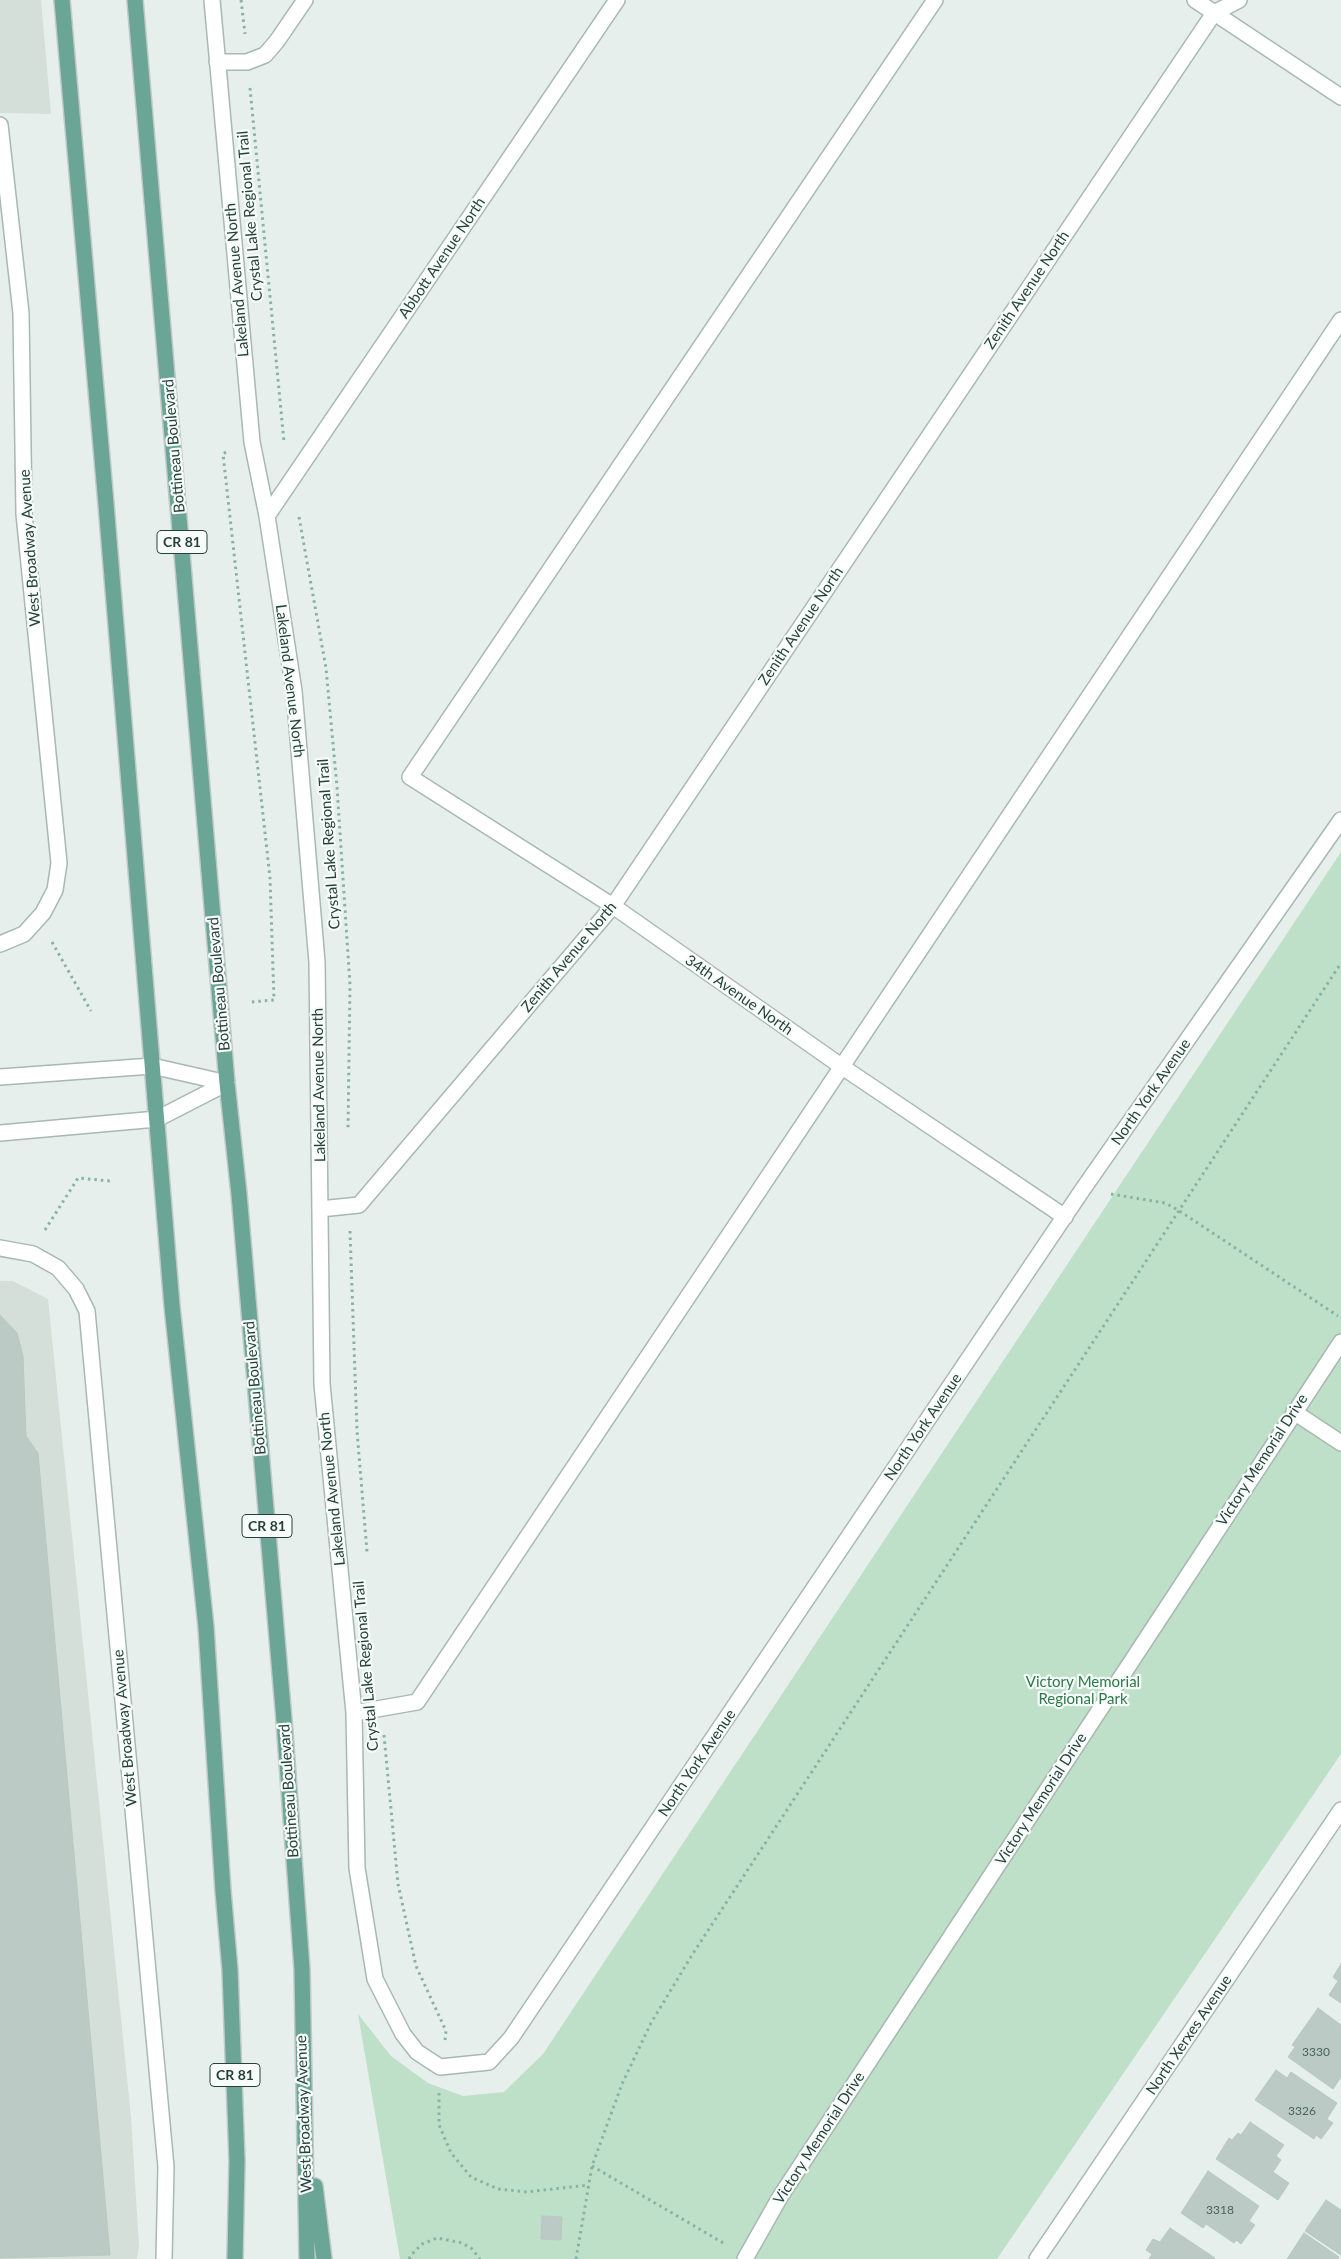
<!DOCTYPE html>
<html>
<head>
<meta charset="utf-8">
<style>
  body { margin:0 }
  canvas { display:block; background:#e6efeb }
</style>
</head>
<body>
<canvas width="1341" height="2259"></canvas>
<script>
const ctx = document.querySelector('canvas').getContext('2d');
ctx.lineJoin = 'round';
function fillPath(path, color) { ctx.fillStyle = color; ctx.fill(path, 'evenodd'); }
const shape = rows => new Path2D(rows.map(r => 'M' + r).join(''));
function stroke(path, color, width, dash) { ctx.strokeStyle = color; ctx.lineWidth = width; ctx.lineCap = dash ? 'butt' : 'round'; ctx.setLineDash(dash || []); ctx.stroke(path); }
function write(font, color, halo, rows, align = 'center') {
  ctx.font = font + ' Lato,sans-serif'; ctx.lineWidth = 4.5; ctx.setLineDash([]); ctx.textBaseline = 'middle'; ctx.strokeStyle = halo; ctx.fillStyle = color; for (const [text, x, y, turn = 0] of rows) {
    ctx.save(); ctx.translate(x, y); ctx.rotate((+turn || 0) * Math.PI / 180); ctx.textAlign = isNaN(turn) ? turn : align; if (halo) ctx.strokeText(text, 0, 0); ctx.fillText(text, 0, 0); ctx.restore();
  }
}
const built = shape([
  [0,0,41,0,51,114,0,113],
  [0,1281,13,1281,48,1299,131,2117,139,2247,137,2259,0,2259]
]);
const green = shape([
  [1341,852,1341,1754,997,2259,400,2259,358,2014,391,2056,428,2083,463,2096,504,2092,543,2054]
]);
const building = shape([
  [0,1315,17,1333,23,1356,26,1436,38,1453,110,2255,0,2258,0,1315],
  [1341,1964,1341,2003,1329,1995,1338,1981,1333,1977,1341,1964],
  [1318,2008,1341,2025,1341,2077,1333,2089,1288,2057,1295,2047,1292,2045,1318,2008],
  [1276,2070,1287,2078,1291,2072,1337,2103,1327,2119,1333,2123,1321,2139,1316,2135,1314,2139,1255,2100,1276,2070],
  [1250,2122,1284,2145,1276,2156,1281,2160,1273,2172,1289,2183,1278,2200,1216,2159,1229,2138,1232,2140,1238,2133,1241,2135,1250,2122],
  [1208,2171,1259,2206,1249,2221,1255,2225,1241,2244,1236,2240,1234,2243,1206,2224,1203,2228,1181,2213,1208,2171],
  [1326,2200,1341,2210,1341,2255,1305,2231,1326,2200],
  [542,2216,562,2217,561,2240,541,2239,542,2216],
  [1170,2228,1215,2258,1214,2259,1149,2259,1152,2254,1146,2250,1153,2239,1160,2242,1170,2228],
  [1304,2233,1339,2257,1338,2259,1287,2259,1304,2233]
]);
const path = shape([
  [241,0,245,34],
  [250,88,284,442],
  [226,452,223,454,270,878,274,1000,251,1002],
  [299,517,326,668,337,787,350,985,348,1128],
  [52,942,91,1011],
  [1111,1194,1165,1203,1178,1210,1338,1316],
  [45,1230,78,1178,110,1181],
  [350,1231,357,1431,367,1552],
  [384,1735,398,1884,416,1966,446,2031,445,2040],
  [439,2093,439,2125,451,2153,471,2177,498,2189,527,2192,588,2185],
  [592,2166,725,2244],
  [409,2259,411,2255,422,2244,437,2238,462,2243,471,2248,480,2259],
  [576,2259,592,2166,622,2084,651,2023,692,1955,1341,963]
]);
const minor = shape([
  [212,0,252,442,267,516,294,691,317,962,322,1384,354,1713,357,1868,375,1979,403,2034,417,2052,440,2067,489,2062,511,2038,1083,1189,1341,820],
  [935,0,410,777,613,906,841,1066,1065,1217],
  [1195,0,1341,97],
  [217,62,247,62,265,55,277,41,305,0],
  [0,125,21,313,24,514,59,863,55,890,43,913,24,934,0,944],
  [267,516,617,0],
  [0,1077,152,1066,227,1083],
  [0,1133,157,1119,227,1083],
  [320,1209,359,1205,613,906,1214,13,1239,0],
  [0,1248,33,1254,58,1268,76,1289,87,1311,166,2167,164,2259],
  [1294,1412,1341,1443],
  [354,1713,417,1702,1341,320],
  [745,2259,780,2197,1341,1342],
  [1037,2259,1341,1810]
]);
const major = shape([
  [62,0,106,504,172,1306,206,1627,223,1891,230,1970,237,2161,235,2259],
  [135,0,227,1083,239,1194,284,1720,302,1969,307,2259],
  [315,2186,324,2259]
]);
const numberNames = [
  ["3330",1316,2052],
  ["3326",1302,2111],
  ["3318",1220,2210]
];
const shields = [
  [182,542,50],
  [267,1526,50],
  [235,2075,50]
];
const shieldNames = [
  ["CR 81",182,542],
  ["CR 81",267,1526],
  ["CR 81",235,2075]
];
const streetNames = [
  ["Crystal Lake Regional Trail",250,216,-95],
  ["Abbott Avenue North",442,258,-56],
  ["Lakeland Avenue North",237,280,-95],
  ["Zenith Avenue North",1027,290,-56],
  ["Bottineau Boulevard",174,446,-95],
  ["West Broadway Avenue",30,548,-94],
  ["Zenith Avenue North",801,626,-56],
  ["Lakeland Avenue North",290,681,83],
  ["Crystal Lake Regional Trail",329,844,-94],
  ["Zenith Avenue North",569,957,-50],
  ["Bottineau Boulevard",219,984,-95],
  ["34th Avenue North",739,995,35],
  ["Lakeland Avenue North",319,1085,-91],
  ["North York Avenue",1151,1092,-55],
  ["Bottineau Boulevard",255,1388,-95],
  ["North York Avenue",923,1427,-56],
  ["Victory Memorial Drive",1262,1460,-57],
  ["Lakeland Avenue North",332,1489,-96],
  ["Crystal Lake Regional Trail",366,1666,-95],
  ["West Broadway Avenue",125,1728,-95],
  ["North York Avenue",697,1763,-56],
  ["Bottineau Boulevard",289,1791,-94],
  ["Victory Memorial Drive",1041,1799,-57],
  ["North Xerxes Avenue",1189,2035,-56],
  ["West Broadway Avenue",304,2114,-92],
  ["Victory Memorial Drive",819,2138,-57]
];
const parkNames = [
  ["Victory Memorial",1083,1682],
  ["Regional Park",1083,1699]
];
fillPath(built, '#d4dfda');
fillPath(green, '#bfe0c8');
fillPath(building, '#bbcac4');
stroke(building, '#b8c9c2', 1);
stroke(minor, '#a8b8b2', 18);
stroke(major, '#c2cac8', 18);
stroke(path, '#86b3a5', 3, [2.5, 4]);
stroke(minor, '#fff', 15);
stroke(major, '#6aa596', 15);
write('12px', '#4a645c', null, numberNames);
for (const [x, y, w] of shields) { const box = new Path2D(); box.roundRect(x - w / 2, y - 11.5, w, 23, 4); ctx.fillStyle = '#f7fbf9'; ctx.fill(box); stroke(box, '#24423a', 1); }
write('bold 14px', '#24423a', null, shieldNames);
write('15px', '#24423a', '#f7fbf9', streetNames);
write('15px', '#2d7a4b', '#f7fbf9', parkNames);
</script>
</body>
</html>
